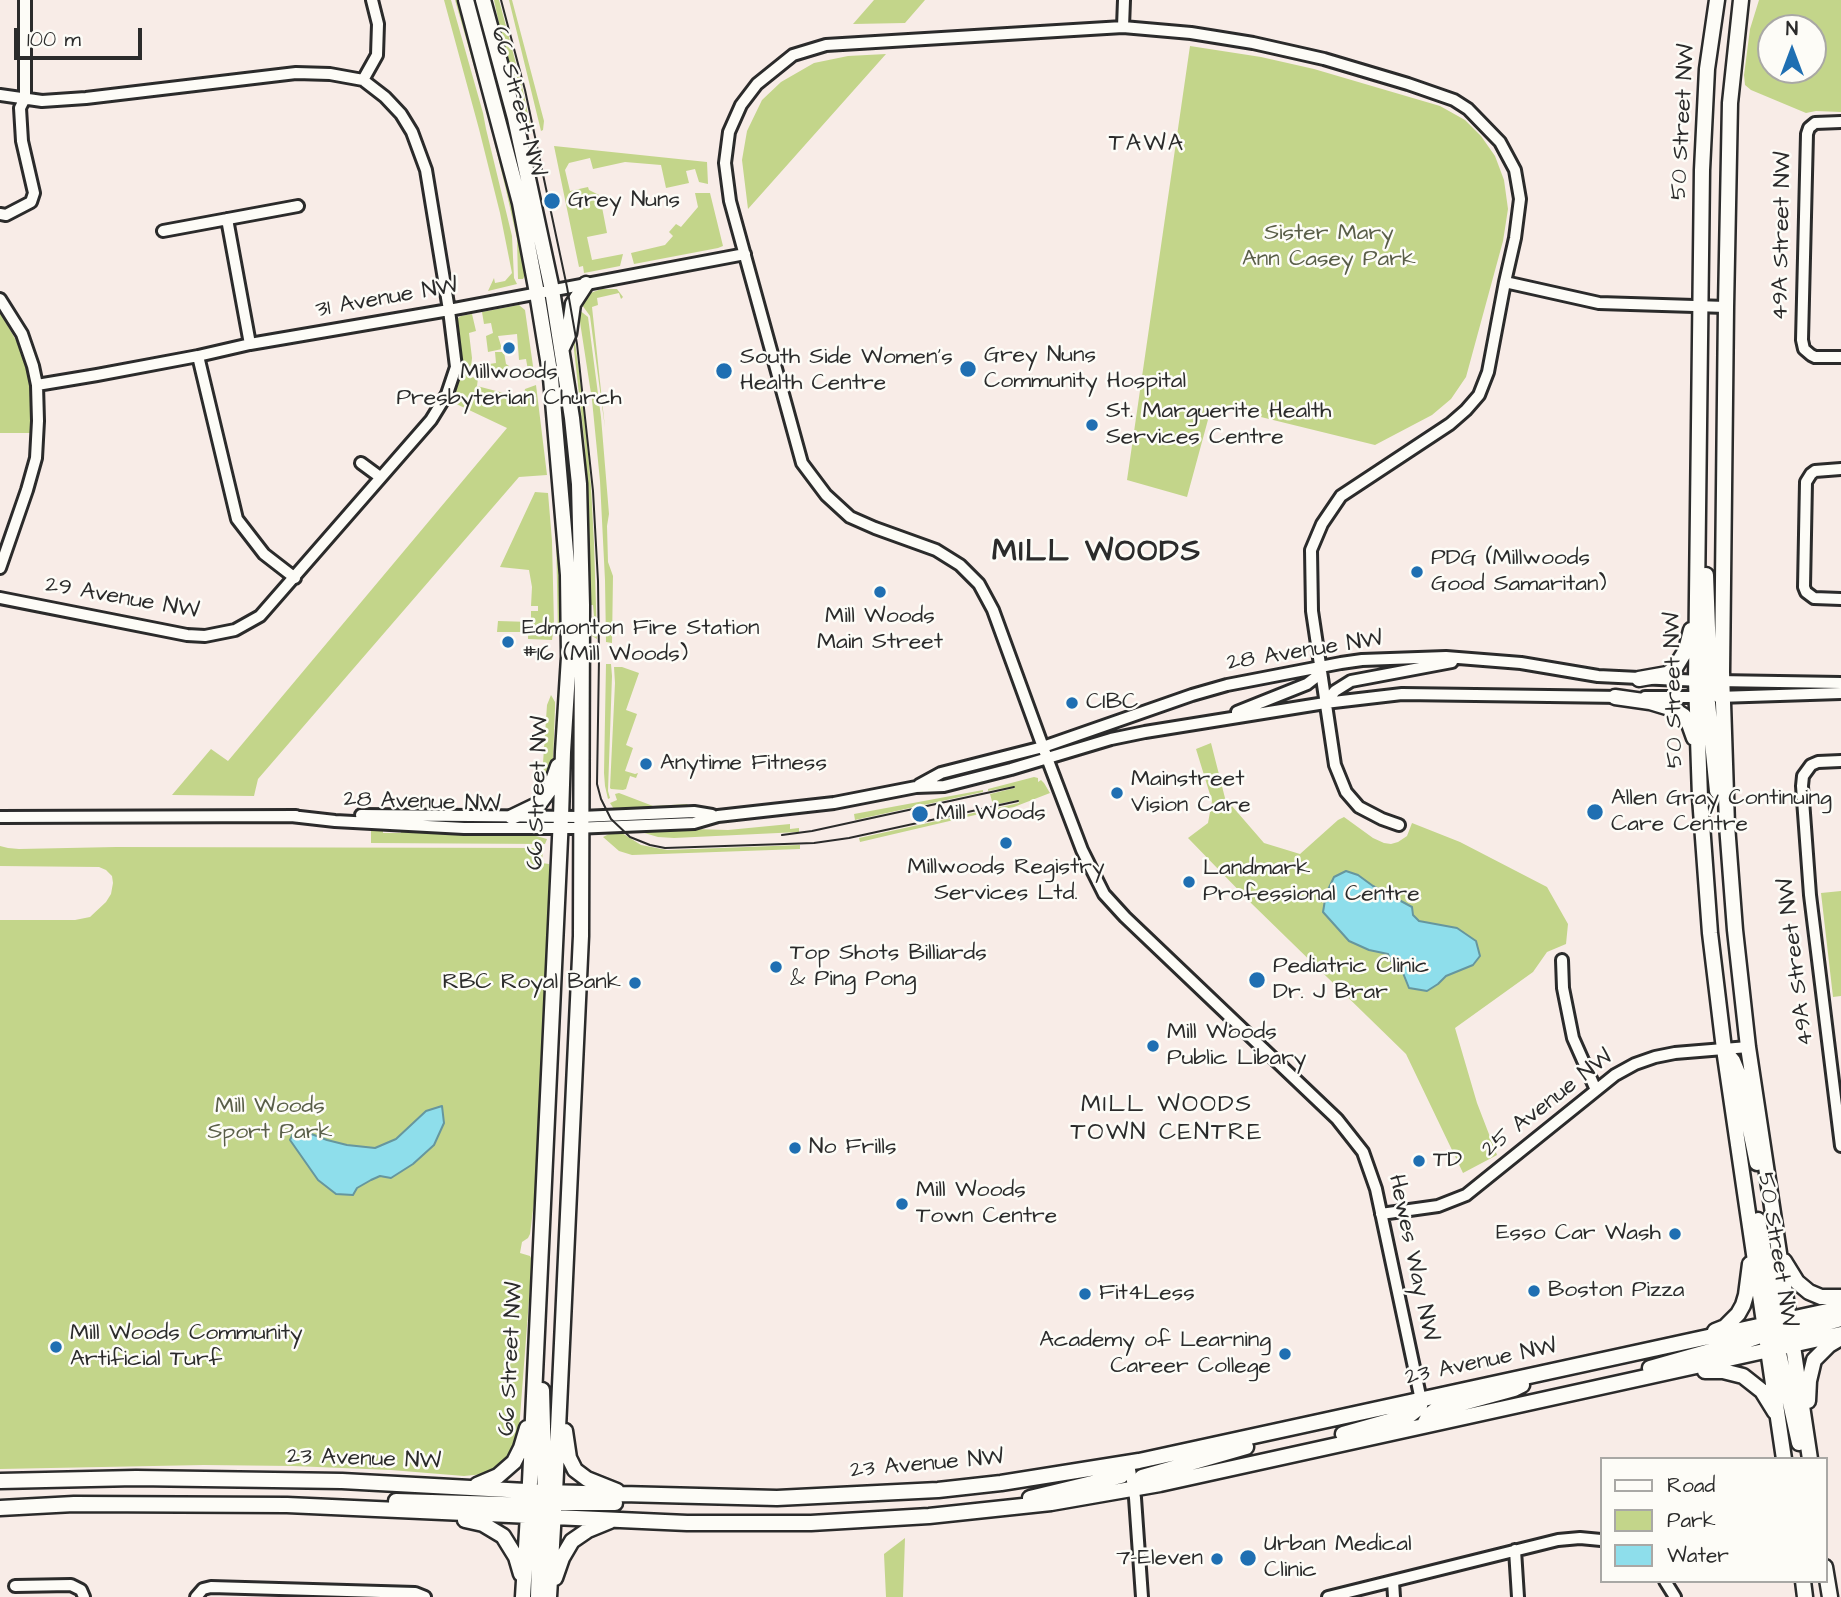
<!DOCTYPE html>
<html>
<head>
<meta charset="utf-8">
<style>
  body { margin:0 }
  #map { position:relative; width:1841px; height:1597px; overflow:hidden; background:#f8ece7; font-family:"Architects Daughter",sans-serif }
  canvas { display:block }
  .legend { position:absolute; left:1600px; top:1457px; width:228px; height:126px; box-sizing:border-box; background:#fdfcf7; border:2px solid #a9a8a5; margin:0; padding:9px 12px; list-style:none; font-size:21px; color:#2b2b2b }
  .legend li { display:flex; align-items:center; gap:14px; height:35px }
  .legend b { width:35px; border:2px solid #a9a8a5 }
  .north { position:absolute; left:1757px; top:14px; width:70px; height:70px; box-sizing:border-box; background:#fdfcf7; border:2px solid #a9a8a5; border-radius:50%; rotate:0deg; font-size:19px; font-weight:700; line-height:28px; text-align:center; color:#2b2b2b }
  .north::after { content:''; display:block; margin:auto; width:24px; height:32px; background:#1f6fb2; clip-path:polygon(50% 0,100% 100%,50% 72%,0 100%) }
  .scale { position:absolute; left:14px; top:28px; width:128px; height:32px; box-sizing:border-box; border:4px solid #2b2b2b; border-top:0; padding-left:9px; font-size:21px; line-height:24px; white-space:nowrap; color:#2b2b2b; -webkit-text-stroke:5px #fdfcf7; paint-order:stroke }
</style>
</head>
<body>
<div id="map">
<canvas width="1841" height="1597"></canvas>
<ul class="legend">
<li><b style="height:9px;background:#fdfcf7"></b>Road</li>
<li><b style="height:19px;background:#c3d58a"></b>Park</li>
<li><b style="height:19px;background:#8edeeb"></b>Water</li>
</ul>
<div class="north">N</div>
<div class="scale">100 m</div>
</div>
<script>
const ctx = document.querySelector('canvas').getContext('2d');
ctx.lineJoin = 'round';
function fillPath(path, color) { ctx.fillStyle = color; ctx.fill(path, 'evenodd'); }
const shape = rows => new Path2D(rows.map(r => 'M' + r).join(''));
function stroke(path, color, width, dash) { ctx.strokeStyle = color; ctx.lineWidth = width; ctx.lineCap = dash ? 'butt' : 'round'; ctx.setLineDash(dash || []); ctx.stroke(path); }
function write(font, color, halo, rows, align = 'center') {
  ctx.font = font + ' "Architects Daughter",sans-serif'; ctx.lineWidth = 5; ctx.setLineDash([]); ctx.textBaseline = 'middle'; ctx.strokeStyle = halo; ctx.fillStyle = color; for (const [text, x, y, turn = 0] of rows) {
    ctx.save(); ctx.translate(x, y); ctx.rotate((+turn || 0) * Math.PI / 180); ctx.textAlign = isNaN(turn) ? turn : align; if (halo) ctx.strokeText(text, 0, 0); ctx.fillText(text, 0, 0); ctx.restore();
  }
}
const green = shape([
  [444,0,451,0,483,113,486,129,512,236,514,278,517,284,488,291,494,278,495,283,505,281,512,273,500,213,479,129],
  [455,0,459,0,516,218,526,273,523,279,518,279,517,239,506,190,487,112],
  [473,0,476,0,515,148,505,119],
  [494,0,499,0,522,86,532,133,528,127,525,118,521,119,506,57],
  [509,0,512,0,544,121,543,130,541,131],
  [874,0,925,0,905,23,853,24],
  [1759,0,1841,0,1841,112,1816,111,1806,113,1751,90,1745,85,1744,75,1750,29],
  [1813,28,1813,70,1771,70,1771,28],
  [1190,46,1261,57,1314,69,1440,106,1465,120,1481,136,1495,156,1504,180,1508,209,1503,241,1466,377,1451,399,1432,415,1375,445,1212,405,1187,497,1127,480],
  [886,54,748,209,742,160,747,131,762,100,781,82,814,63,848,56],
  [554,146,707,162,708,184,699,182,695,169,686,171,689,183,666,188,661,165,625,162,593,169,590,158,569,163,565,170,570,191,588,187,589,190,607,199,607,201,601,202,607,233,587,237,592,260,623,254,620,266,584,273,583,266,579,267],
  [695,193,710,193,723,246,718,248,634,264,631,253,665,245,673,236,669,232,676,224,681,227,698,207],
  [601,289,617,289,623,297,621,299,619,293,597,298,598,305,592,307,605,428,590,316,582,305,588,294],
  [519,305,525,310,534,373,529,376,526,359,519,360,517,334,498,336,502,349,488,352,486,336,493,333,491,323,484,324,482,312],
  [578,309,588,317,601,417,609,514,607,526,608,562,613,576,612,643,606,642,605,580,600,481,592,400],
  [0,312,22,351,30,383,35,414,33,433,0,433],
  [472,314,476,331,469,333,472,358,470,377,478,378,477,386,523,398,525,389,536,385,547,475,519,477,258,779,254,796,172,795,211,749,228,761,507,428,450,401,458,382,461,361,460,342,455,320,461,316],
  [574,335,584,408,591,486,594,543,597,639,592,636,592,617,594,616,593,605,590,605,585,447,574,350],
  [495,352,504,352,506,364,509,366,506,377,493,373,489,369,489,364,496,363],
  [535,492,548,493,552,541,554,625,552,640,528,639,528,632,497,632,498,621,531,622,531,611,538,611,538,606,531,606,532,587,529,570,500,567],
  [552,495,556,497,557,502,560,560,562,623,560,633,558,636,556,534],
  [606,664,611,664,612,676,608,791,610,798,608,799,605,786,604,773],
  [614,667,622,667,639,673,626,710,637,714,626,745,633,748,625,771,635,774,638,773,636,778,630,776,626,789,623,790,611,789,610,788,615,683],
  [551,695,555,702,555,708,553,760,547,781,541,792,538,789,539,780,543,763,547,705],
  [1211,743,1225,798,1264,843,1300,854,1338,820,1344,817,1373,838,1384,843,1391,844,1398,842,1407,836,1412,823,1460,842,1547,887,1568,924,1566,944,1547,952,1533,972,1455,1028,1477,1103,1497,1155,1463,1173,1406,1054,1251,903,1188,838,1208,823,1212,801,1196,749],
  [1034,777,1038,778,1038,782,1041,780,1044,783,1050,793,1014,807,993,811,992,809,1019,803,1018,800,993,805,990,794,1015,788,1015,786,988,791,988,789],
  [983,790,983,792,855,820,854,814],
  [619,793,653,806,688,804,686,806,614,809,610,803,617,800,615,794],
  [987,810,988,812,860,842,859,838],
  [790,824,790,829,799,828,799,832,674,838,658,837,641,832,694,829,728,830],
  [401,828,485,834,536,836,547,839,545,844,371,843,371,830,383,830,383,833,401,833],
  [622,833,641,845,667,850,800,845,800,849,632,855,619,851,603,837,609,834],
  [0,846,8,848,19,849,116,847,543,848,542,863,549,864,549,873,552,873,552,878,536,1186,530,1234,528,1238,522,1242,520,1253,530,1256,532,1260,519,1430,517,1442,508,1458,484,1474,464,1476,391,1470,293,1466,204,1465,0,1469,0,920,75,920,90,917,106,902,111,894,113,883,112,876,106,870,99,867,0,866],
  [1841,891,1841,996,1833,997,1821,893],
  [905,1538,903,1597,886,1597,884,1554]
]);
const water = shape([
  [1346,871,1358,875,1373,886,1412,907,1413,915,1419,921,1457,928,1476,941,1480,956,1473,965,1446,976,1438,984,1427,991,1409,988,1403,973,1391,961,1388,954,1369,950,1349,941,1323,912,1326,894,1334,877,1346,871],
  [442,1106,444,1123,434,1145,413,1164,391,1178,380,1176,371,1180,357,1188,353,1195,336,1194,318,1180,290,1140,294,1131,301,1130,327,1140,347,1145,375,1148,396,1139,426,1111,442,1106]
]);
const minor = shape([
  [1123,27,1124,0],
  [363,80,377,55,378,24,372,0],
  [0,95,42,101,86,98,296,73,330,74,363,80,385,97,401,114,412,132,426,170,449,310,456,367,447,394,431,420,260,616,235,630,205,636,187,635,0,598],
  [1841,122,1815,123,1809,128,1807,134,1802,340,1804,349,1811,355,1815,357,1841,357],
  [0,214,6,215,31,202,34,193,22,141,20,108,25,98,25,0],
  [227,219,250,344],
  [163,231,298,206],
  [1505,282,1599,303,1726,307],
  [0,299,22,334,33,366,37,385,38,421,36,458,27,490,0,568],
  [198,356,237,519,264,554,295,578],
  [37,385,97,375,198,356,250,344,449,310,745,254],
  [361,463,380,477],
  [1841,469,1815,471,1811,474,1806,482,1804,587,1806,592,1814,598,1841,599],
  [1717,681,1841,683],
  [1645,697,1702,697],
  [1718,697,1841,693],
  [1325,703,1335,691,1351,681,1452,662],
  [1237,712,1307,684,1316,677,1321,667],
  [1841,761,1818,762,1811,765,1803,776,1802,786,1810,895,1841,1146],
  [919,785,941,773,1043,747,1192,695,1227,685,1341,663,1362,660,1446,657,1521,663,1598,676,1701,681],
  [361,815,581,817,694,812,712,815],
  [291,816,335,821,464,828,574,828,694,823,718,816,834,803,916,787,944,786,1011,769,1111,739,1145,732,1325,703,1402,694,1622,697],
  [0,817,296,816],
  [1399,825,1382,819,1359,807,1346,792,1335,765,1312,611,1311,550,1322,524,1341,496,1450,424,1466,410,1479,395,1488,372,1505,282,1515,238,1520,199,1515,170,1500,142,1468,109,1454,100,1408,84,1324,59,1253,43,1191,33,1123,27,826,45,793,55,757,84,741,105,729,132,725,163,730,201,802,463,826,495,850,517,875,528,936,550,960,565,979,584,993,610,1047,758,1082,850,1104,894,1125,917,1337,1119,1363,1152,1376,1189,1422,1405],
  [1562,960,1563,988,1573,1038,1596,1090],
  [1381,1214,1438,1206,1466,1195,1615,1075,1635,1064,1655,1057,1675,1053,1748,1047],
  [1129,1464,1135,1498,1142,1597],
  [1515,1550,1518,1597],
  [1393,1581,1394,1597],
  [1665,1581,1675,1597],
  [15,1586,71,1585,81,1590,84,1597],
  [196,1597,203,1589,211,1587,415,1593,425,1597],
  [1328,1597,1558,1540,1580,1538,1601,1540]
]);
const major = shape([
  [466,0,520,203,537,293,551,378,568,575,569,657,563,752,561,817,530,1482,523,1597],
  [483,0,515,118,552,290,572,418,579,484,582,605,581,936,555,1493,549,1597],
  [1717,0,1707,69,1702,170,1696,681,1700,797,1710,933,1724,1049,1784,1459],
  [1741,0,1730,103,1726,307,1722,672,1727,825,1735,930,1748,1047,1810,1459],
  [562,348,569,333,573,304,586,284],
  [1706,575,1710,681,1714,690,1719,695],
  [1639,679,1667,674,1675,668,1686,650,1691,630],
  [1696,681,1705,690,1708,703,1717,791],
  [1615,697,1650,702,1673,709,1684,716,1689,724,1694,738],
  [512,817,539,804,550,789,558,766],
  [1728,1055,1733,1061,1738,1073,1757,1163],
  [1758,1220,1776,1313,1781,1330],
  [1784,1261,1797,1282,1809,1292,1821,1297,1841,1297],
  [1715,1331,1725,1327,1738,1314,1743,1305,1746,1295,1750,1264],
  [1785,1336,1791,1333,1841,1319],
  [1776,1340,1799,1443],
  [1650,1368,1749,1340,1775,1331],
  [1705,1371,1723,1371,1743,1376,1762,1391,1775,1412],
  [542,1390,545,1499],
  [1808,1401,1809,1381,1814,1360,1829,1345,1841,1338],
  [1423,1426,1429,1415,1434,1411,1514,1389,1522,1385],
  [565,1431,569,1458,575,1470,587,1479,617,1491],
  [1343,1434,1410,1415,1419,1408,1422,1400],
  [0,1481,136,1478,342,1481,544,1492,777,1498,938,1490,1001,1483,1139,1461,1841,1308],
  [477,1485,498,1476,514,1462,521,1448,527,1428],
  [1133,1489,1142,1477,1246,1447],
  [1030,1498,1121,1476,1127,1470,1129,1463],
  [396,1501,537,1505],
  [549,1506,555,1503,615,1503],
  [0,1508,74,1504,287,1505,687,1523,811,1523,929,1516,1051,1503,1160,1484,1841,1334],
  [538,1508,540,1516,538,1597],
  [465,1520,483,1524,503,1536,516,1557,521,1574],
  [1825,1567,1830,1597],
  [555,1578,562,1558,572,1541,588,1530,610,1521],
  [1803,1581,1805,1597]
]);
const tram = shape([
  [501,0,525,90,567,287,577,344,593,491,598,581,599,658,597,784,601,799,611,819,630,837,650,845,665,848,814,843,849,838,1018,801],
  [782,835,812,831,1014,787]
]);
const markers = [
  [552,201,9,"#1f6fb2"],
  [509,348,7,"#1f6fb2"],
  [968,369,9,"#1f6fb2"],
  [724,371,9,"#1f6fb2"],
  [1092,425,7,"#1f6fb2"],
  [1417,572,7,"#1f6fb2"],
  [880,592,7,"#1f6fb2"],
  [508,642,7,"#1f6fb2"],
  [1072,703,7,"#1f6fb2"],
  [646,764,7,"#1f6fb2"],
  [1117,793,7,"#1f6fb2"],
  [1595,812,9,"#1f6fb2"],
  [920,814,9,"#1f6fb2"],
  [1006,843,7,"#1f6fb2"],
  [1189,882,7,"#1f6fb2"],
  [776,967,7,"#1f6fb2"],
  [1257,980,9,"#1f6fb2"],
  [635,983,7,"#1f6fb2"],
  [1153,1046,7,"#1f6fb2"],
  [795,1148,7,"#1f6fb2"],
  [1419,1161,7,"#1f6fb2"],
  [902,1204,7,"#1f6fb2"],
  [1675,1234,7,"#1f6fb2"],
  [1534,1291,7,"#1f6fb2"],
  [1085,1294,7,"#1f6fb2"],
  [56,1347,7,"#1f6fb2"],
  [1285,1354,7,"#1f6fb2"],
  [1248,1558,9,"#1f6fb2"],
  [1217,1559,7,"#1f6fb2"]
];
const streetNames = [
  ["66 Street NW",517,102,75],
  ["50 Street NW",1684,122,-87],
  ["49A Street NW",1783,236,-89],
  ["31 Avenue NW",387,299,-10],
  ["29 Avenue NW",122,599,10],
  ["28 Avenue NW",1305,652,-9],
  ["50 Street NW",1675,690,-91],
  ["66 Street NW",539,793,-88],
  ["28 Avenue NW",422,803,2],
  ["49A Street NW",1797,962,-97],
  ["25 Avenue NW",1548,1104,-38],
  ["50 Street NW",1776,1250,81],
  ["Hewes Way NW",1412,1258,78],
  ["66 Street NW",512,1359,-87],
  ["23 Avenue NW",1481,1363,-12],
  ["23 Avenue NW",364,1460,2],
  ["23 Avenue NW",927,1465,-5]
];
const poiNames = [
  ["Grey Nuns",568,201],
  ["Grey Nuns",984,356],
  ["Community Hospital",984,382],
  ["South Side Women's",740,358],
  ["Health Centre",740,384],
  ["Millwoods",509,373,"center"],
  ["Presbyterian Church",509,399,"center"],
  ["St. Marguerite Health",1106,412],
  ["Services Centre",1106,438],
  ["PDG (Millwoods",1431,559],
  ["Good Samaritan)",1431,585],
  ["Mill Woods",880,617,"center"],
  ["Main Street",880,643,"center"],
  ["Edmonton Fire Station",522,629],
  ["#16 (Mill Woods)",522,655],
  ["CIBC",1086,703],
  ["Anytime Fitness",660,764],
  ["Mainstreet",1131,780],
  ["Vision Care",1131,806],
  ["Allen Gray Continuing",1611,799],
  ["Care Centre",1611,825],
  ["Mill Woods",936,814],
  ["Millwoods Registry",1006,868,"center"],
  ["Services Ltd.",1006,894,"center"],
  ["Landmark",1203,869],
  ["Professional Centre",1203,895],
  ["Top Shots Billiards",790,954],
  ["& Ping Pong",790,980],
  ["Pediatric Clinic",1273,967],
  ["Dr. J Brar",1273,993],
  ["RBC Royal Bank",621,983,"right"],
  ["Mill Woods",1167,1033],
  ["Public Libary",1167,1059],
  ["No Frills",809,1148],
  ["TD",1433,1161],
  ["Mill Woods",916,1191],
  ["Town Centre",916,1217],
  ["Esso Car Wash",1661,1234,"right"],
  ["Boston Pizza",1548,1291],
  ["Fit4Less",1099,1294],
  ["Mill Woods Community",70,1334],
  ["Artificial Turf",70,1360],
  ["Academy of Learning",1271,1341,"right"],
  ["Career College",1271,1367,"right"],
  ["Urban Medical",1264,1545],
  ["Clinic",1264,1571],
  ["7-Eleven",1203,1559,"right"]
];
const parkNames = [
  ["Sister Mary",1329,234],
  ["Ann Casey Park",1329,260],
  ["Mill Woods",270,1107],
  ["Sport Park",270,1133]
];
const neighbourhoodNames = [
  ["TAWA",1147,145],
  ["MILL WOODS",1167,1106],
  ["TOWN CENTRE",1167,1134]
];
const districtNames = [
  ["MILL WOODS",1097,554]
];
fillPath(green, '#c3d58a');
fillPath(water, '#8edeeb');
stroke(water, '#66969e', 2);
stroke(minor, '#2b2b2b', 16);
stroke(major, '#2b2b2b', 19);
stroke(minor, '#fdfcf7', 10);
stroke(major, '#fdfcf7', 14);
stroke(tram, '#2b2b2b', 2);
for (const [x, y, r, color] of markers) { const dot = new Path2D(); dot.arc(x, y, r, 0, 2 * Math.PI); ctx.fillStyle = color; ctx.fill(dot); stroke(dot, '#fdfcf7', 2.5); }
write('23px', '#2b2b2b', '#fdfcf7', streetNames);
write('23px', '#2b2b2b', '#fdfcf7', poiNames, 'left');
write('23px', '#595e48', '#fdfcf7', parkNames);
ctx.letterSpacing = '2px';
write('24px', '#2b2b2b', '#fdfcf7', neighbourhoodNames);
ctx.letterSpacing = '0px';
ctx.letterSpacing = '2px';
write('bold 30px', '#2b2b2b', '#fdfcf7', districtNames);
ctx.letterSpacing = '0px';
</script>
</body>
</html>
